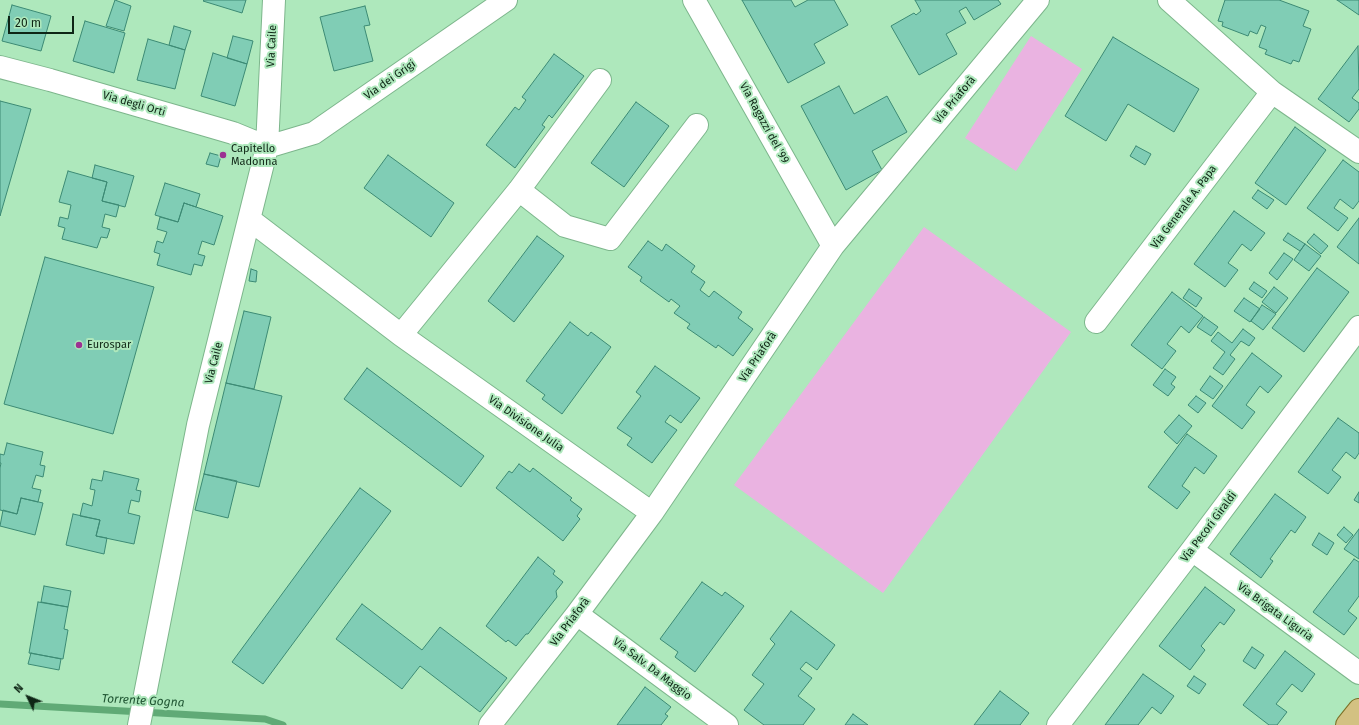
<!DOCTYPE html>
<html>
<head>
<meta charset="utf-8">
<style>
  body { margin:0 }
  #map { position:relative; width:1359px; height:725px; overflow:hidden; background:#aee8bc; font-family:"Fira Sans",sans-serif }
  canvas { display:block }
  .north { position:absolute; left:8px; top:677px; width:40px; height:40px; -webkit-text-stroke:3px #aee8bc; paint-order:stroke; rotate:313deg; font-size:11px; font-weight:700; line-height:16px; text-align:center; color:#0e2515 }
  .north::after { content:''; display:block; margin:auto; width:14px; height:18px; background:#0e2515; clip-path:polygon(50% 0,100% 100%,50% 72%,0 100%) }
  .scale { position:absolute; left:8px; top:16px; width:66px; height:18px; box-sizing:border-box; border:2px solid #0e2515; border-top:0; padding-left:5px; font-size:12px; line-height:14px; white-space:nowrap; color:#0e2515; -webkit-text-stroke:3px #aee8bc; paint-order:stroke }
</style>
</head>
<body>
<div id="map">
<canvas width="1359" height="725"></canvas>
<div class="north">N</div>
<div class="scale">20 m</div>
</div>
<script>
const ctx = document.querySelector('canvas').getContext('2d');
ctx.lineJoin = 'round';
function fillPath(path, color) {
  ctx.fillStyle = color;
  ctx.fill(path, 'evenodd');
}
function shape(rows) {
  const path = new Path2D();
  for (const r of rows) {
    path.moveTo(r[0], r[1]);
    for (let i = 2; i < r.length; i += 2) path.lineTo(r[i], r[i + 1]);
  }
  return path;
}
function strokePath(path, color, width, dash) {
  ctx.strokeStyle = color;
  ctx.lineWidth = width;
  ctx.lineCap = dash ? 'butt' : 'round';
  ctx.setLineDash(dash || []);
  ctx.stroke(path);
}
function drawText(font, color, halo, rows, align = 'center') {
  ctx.font = font + ' "Fira Sans",sans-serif';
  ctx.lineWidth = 4;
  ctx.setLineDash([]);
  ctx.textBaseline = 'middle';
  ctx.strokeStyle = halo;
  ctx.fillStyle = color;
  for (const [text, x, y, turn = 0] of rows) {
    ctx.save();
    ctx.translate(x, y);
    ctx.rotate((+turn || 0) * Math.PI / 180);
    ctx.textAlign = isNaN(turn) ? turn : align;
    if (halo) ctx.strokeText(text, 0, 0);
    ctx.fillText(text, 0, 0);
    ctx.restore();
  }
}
const green = shape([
  [1031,36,1082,69,1016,171,965,138],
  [924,227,1071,332,883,593,734,485]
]);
const stream = shape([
  [0,704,265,719,283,725]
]);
const building = shape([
  [115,0,131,6,124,31,106,26,115,0],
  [204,0,246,0,242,13,203,1,204,0],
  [742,0,791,0,795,7,808,0,834,0,848,25,814,44,825,63,788,83,742,0],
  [915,0,998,0,1001,4,974,20,966,7,959,11,966,23,946,34,957,54,919,75,891,26,914,13,916,15,921,11,915,0],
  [1225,0,1279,0,1309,11,1303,26,1311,29,1299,62,1293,60,1291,64,1265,54,1267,50,1259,47,1266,27,1261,25,1257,34,1250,31,1248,36,1222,26,1223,22,1218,21,1225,0],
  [1337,0,1359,0,1359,15,1337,0],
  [12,5,51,16,41,51,2,41,12,5],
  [365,6,370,25,364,26,373,61,334,71,320,17,365,6],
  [85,21,125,33,114,73,73,61,85,21],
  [174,26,191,31,185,50,169,45,174,26],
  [233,36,253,41,247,64,227,58,233,36],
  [1113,37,1199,89,1174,132,1128,104,1106,141,1065,116,1113,37],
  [148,39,185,50,175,89,137,80,148,39],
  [1358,46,1359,89,1352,98,1359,103,1359,109,1349,122,1318,99,1358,46],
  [213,53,247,64,235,106,201,96,213,53],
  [554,54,584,76,552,118,549,115,542,125,545,127,515,168,486,145,515,107,519,110,526,100,522,97,554,54],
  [839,86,854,114,887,96,907,132,872,151,882,170,846,190,801,106,839,86],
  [0,101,31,109,0,216,0,101],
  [636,102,669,126,624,187,591,163,636,102],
  [1295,127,1326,150,1286,205,1255,183,1295,127],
  [1136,146,1151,154,1145,165,1130,156,1136,146],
  [210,153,221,156,218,167,206,164,210,153],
  [388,155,454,203,431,237,364,188,388,155],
  [1343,160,1359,172,1359,201,1353,209,1340,199,1334,208,1348,218,1338,231,1307,208,1343,160],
  [95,165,134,176,125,207,102,201,107,182,92,178,95,165],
  [68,171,107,182,102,201,119,205,116,217,105,214,102,227,110,229,107,238,101,237,97,248,62,239,65,228,58,226,60,217,68,219,71,205,59,202,68,171],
  [165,183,200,194,196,207,184,203,178,222,155,215,165,183],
  [1258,190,1274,200,1267,209,1252,198,1258,190],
  [184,203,223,216,214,245,202,241,198,254,205,256,202,266,194,264,191,275,157,265,160,254,154,252,157,241,163,243,167,232,157,229,160,217,178,222,184,203],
  [1234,211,1265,233,1251,251,1242,244,1228,263,1238,270,1225,287,1194,264,1234,211],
  [1359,218,1359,264,1337,247,1359,218],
  [1288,233,1305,244,1300,251,1283,240,1288,233],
  [1314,234,1328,246,1321,254,1307,242,1314,234],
  [537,236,564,256,514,322,488,301,537,236],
  [648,241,662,251,666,244,695,266,691,272,705,282,700,290,709,297,714,291,742,312,738,318,753,329,733,356,718,345,716,348,687,328,690,324,674,313,680,306,671,299,669,302,640,281,642,277,628,267,648,241],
  [1305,244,1321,256,1309,271,1294,260,1305,244],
  [1284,253,1293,259,1277,280,1269,273,1284,253],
  [45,257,154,287,113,434,4,404,45,257],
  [1317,268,1349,292,1304,352,1272,328,1317,268],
  [251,269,257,271,256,282,249,281,251,269],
  [1254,282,1267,291,1262,298,1249,289,1254,282],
  [1274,287,1288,298,1276,313,1262,302,1274,287],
  [1189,289,1202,298,1196,307,1183,298,1189,289],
  [1172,292,1203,316,1189,333,1181,326,1167,344,1176,351,1162,369,1131,345,1172,292],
  [1244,298,1260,309,1250,322,1234,311,1244,298],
  [1262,305,1276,314,1263,330,1251,321,1262,305],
  [244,311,271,317,254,389,226,383,244,311],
  [1204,317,1218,327,1211,336,1197,327,1204,317],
  [570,322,588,336,591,332,611,347,562,414,542,399,545,395,526,381,570,322],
  [1243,329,1255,338,1249,346,1241,341,1230,355,1235,359,1223,375,1213,368,1225,352,1211,341,1218,332,1232,343,1243,329],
  [1252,353,1282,376,1268,393,1260,386,1246,405,1255,412,1242,429,1212,406,1252,353],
  [655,366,700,398,681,423,670,415,665,422,677,430,652,463,627,445,632,438,617,428,641,396,636,392,655,366],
  [367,368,484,456,461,487,344,399,367,368],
  [1165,369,1176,377,1171,384,1175,387,1168,396,1153,385,1165,369],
  [1210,376,1223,386,1213,399,1200,390,1210,376],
  [226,383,282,396,259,487,204,474,226,383],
  [1196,396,1206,403,1198,413,1188,405,1196,396],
  [1179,415,1192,426,1177,444,1164,432,1179,415],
  [1338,418,1359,433,1359,453,1355,459,1346,452,1332,470,1341,477,1328,494,1298,472,1338,418],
  [1187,434,1217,456,1204,474,1195,467,1182,486,1190,492,1177,509,1148,487,1187,434],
  [7,443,43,452,40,465,45,466,43,477,36,475,32,488,41,490,38,502,21,498,17,514,0,510,0,468,1,463,0,463,0,454,4,455,7,443],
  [519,464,530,472,533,468,572,498,570,500,582,509,577,516,580,519,563,541,496,488,509,471,512,473,519,464],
  [104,471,139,479,136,490,141,491,139,502,131,500,128,513,140,516,134,544,96,536,100,520,80,516,83,503,92,506,95,490,90,489,92,479,102,481,104,471],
  [204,474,237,481,228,518,195,510,204,474],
  [360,488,391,511,263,684,232,662,360,488],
  [1359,492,1359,503,1354,500,1359,492],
  [1275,494,1306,517,1295,533,1291,530,1270,559,1273,561,1261,578,1230,554,1275,494],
  [21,498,43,503,35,535,0,526,3,510,17,514,21,498],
  [73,514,100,520,96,536,107,538,104,554,66,545,73,514],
  [1344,527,1353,535,1346,543,1337,535,1344,527],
  [1359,529,1359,559,1344,549,1359,529],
  [1319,533,1334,543,1327,555,1312,545,1319,533],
  [538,557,555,571,553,574,563,582,556,591,557,597,528,634,526,634,516,646,508,640,506,642,486,626,538,557],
  [1354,559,1359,562,1359,596,1348,611,1357,618,1344,635,1313,612,1354,559],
  [702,582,722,596,725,592,744,606,695,672,675,657,678,652,660,639,702,582],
  [44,586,71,591,68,607,41,602,44,586],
  [1205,587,1235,610,1224,625,1220,622,1201,646,1205,650,1190,670,1159,646,1205,587],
  [38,602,68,607,64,629,68,630,63,659,29,653,38,602],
  [362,604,422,650,440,627,507,678,480,712,420,666,402,689,336,639,362,604],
  [791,611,835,645,817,670,806,662,800,669,812,678,798,696,815,709,803,725,764,725,744,710,764,684,752,675,775,644,770,639,791,611],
  [1252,647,1264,655,1255,669,1243,661,1252,647],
  [1285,651,1315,674,1302,692,1292,684,1276,704,1287,712,1277,725,1269,725,1243,705,1285,651],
  [31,653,61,659,59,670,28,664,31,653],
  [1143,674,1174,696,1161,714,1152,707,1138,725,1105,725,1143,674],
  [1194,676,1206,684,1199,694,1187,686,1194,676],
  [645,687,671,707,665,714,668,716,661,725,617,725,645,687],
  [1000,691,1029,713,1020,725,974,725,1000,691],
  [853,714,868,725,845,725,853,714]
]);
const minor = shape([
  [694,0,833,246],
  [1169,0,1272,92,1359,152],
  [0,67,50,80,209,126,233,133,267,147,314,133,506,0],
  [519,190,565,226,610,239,697,125],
  [249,219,401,335,652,513],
  [1096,322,1272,92],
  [401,335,519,190,600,80],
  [1192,550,1359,673],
  [577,614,727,725],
  [139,725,198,425,267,147,274,0],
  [490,725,577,614,652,513,833,246,1038,0],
  [1058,725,1192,550,1359,327]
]);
const major = shape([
  [1347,725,1359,710]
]);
const markers = [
  [223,155,4,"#9c3192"],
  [79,345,4,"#9c3192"]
];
const streetNames = [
  ["Via Caile",272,46,-87],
  ["Via dei Grigi",390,80,-35],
  ["Via Priaforà",955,100,-50],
  ["Via degli Orti",134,104,16],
  ["Via Ragazzi del '99",764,123,61],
  ["Via Generale A. Papa",1184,207,-53],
  ["Via Priaforà",758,357,-56],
  ["Via Caile",214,363,-76],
  ["Via Divisione Julia",526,424,35],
  ["Via Pecori Giraldi",1209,527,-53],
  ["Via Brigata Liguria",1275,612,36],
  ["Via Priaforà",570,622,-53],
  ["Via Salv. Da Maggio",652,669,37]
];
const poiNames = [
  ["Capitello",231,149],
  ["Madonna",231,162],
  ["Eurospar",87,345]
];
const waterNames = [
  ["Torrente Gogna",143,701,3]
];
fillPath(green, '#eab3e1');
strokePath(stream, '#60aa76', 7);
fillPath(building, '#80cdb5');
strokePath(building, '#3c8a74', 1);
strokePath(minor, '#7db68c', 24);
strokePath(major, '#7b6f25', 24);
strokePath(minor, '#fff', 22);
strokePath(major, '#d3c182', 22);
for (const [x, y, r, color] of markers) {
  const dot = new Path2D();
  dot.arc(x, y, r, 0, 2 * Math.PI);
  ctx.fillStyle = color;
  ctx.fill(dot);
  strokePath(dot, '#aee8bc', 1.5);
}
drawText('11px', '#0e2515', '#aee8bc', streetNames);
drawText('11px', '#0e2515', '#aee8bc', poiNames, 'left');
drawText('italic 12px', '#1f5532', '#aee8bc', waterNames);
</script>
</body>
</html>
